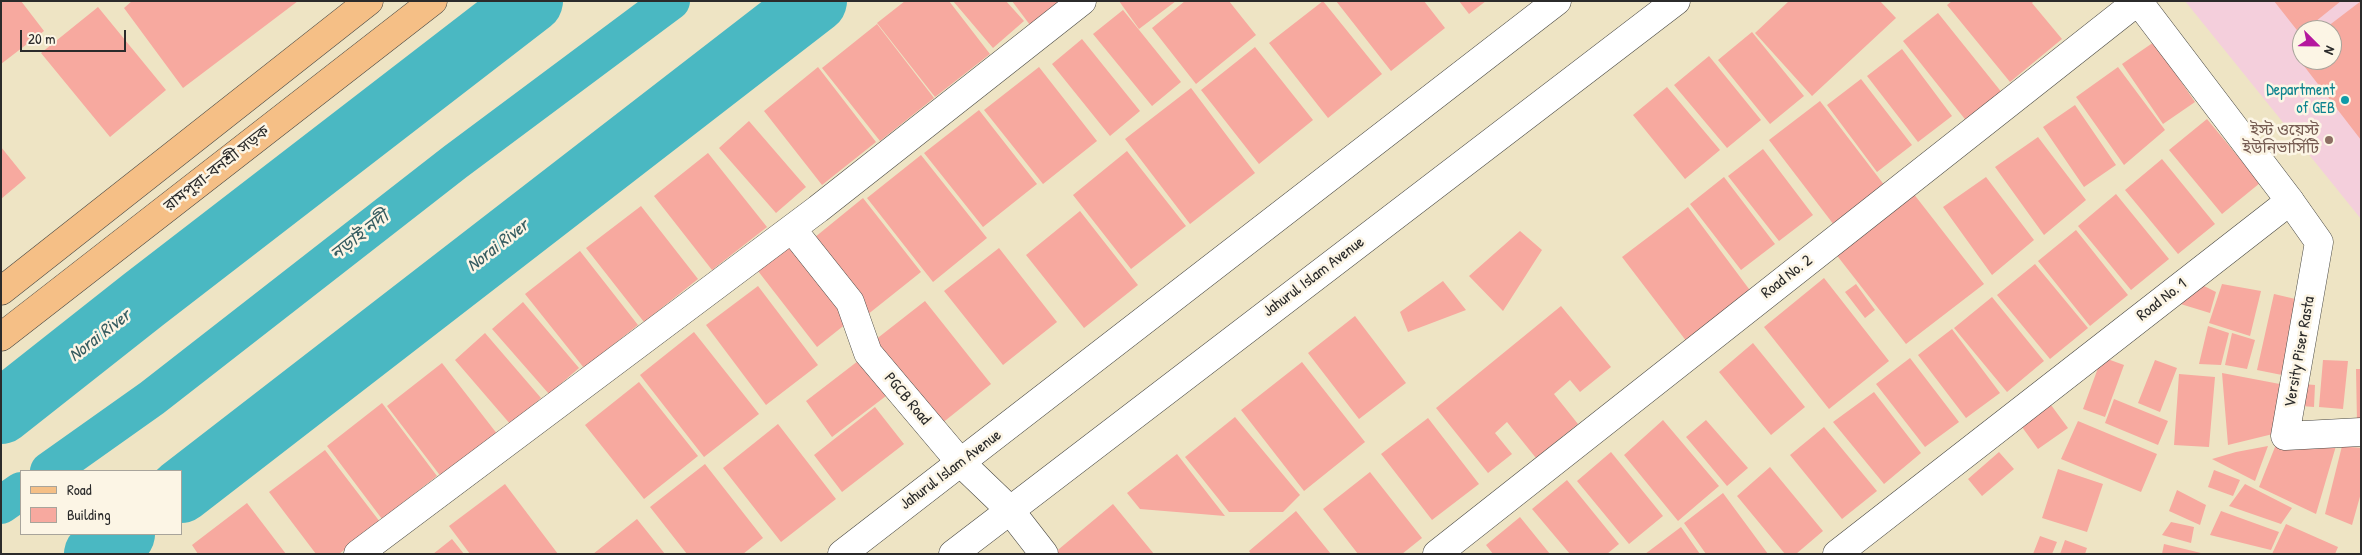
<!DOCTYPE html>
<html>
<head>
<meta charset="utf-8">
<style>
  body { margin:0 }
  #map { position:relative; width:2362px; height:555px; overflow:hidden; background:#eee4c4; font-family:"Patrick Hand",sans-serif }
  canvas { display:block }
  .frame { position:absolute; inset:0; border:2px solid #2b2b2b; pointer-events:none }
  .legend { position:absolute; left:20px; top:470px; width:162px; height:65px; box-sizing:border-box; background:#fcf5e5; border:1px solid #a8a49b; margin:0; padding:6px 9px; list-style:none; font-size:15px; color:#2b2b2b }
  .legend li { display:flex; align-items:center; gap:10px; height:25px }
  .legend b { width:25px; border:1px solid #a8a49b }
  .north { position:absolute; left:2292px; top:20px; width:50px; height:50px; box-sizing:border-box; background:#fcf5e5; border:1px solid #a8a49b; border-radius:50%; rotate:113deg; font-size:14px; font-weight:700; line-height:20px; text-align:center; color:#2b2b2b }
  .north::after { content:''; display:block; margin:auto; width:18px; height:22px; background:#b5179e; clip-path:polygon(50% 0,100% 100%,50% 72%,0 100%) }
  .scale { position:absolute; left:20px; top:30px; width:106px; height:22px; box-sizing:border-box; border:2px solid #2b2b2b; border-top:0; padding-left:6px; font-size:15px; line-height:18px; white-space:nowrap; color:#2b2b2b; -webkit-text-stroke:4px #fcf5e5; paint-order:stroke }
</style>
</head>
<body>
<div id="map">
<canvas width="2362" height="555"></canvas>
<div class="frame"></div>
<ul class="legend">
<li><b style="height:6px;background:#f5bf86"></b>Road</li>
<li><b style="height:14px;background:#f7a99f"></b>Building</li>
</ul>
<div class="north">N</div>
<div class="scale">20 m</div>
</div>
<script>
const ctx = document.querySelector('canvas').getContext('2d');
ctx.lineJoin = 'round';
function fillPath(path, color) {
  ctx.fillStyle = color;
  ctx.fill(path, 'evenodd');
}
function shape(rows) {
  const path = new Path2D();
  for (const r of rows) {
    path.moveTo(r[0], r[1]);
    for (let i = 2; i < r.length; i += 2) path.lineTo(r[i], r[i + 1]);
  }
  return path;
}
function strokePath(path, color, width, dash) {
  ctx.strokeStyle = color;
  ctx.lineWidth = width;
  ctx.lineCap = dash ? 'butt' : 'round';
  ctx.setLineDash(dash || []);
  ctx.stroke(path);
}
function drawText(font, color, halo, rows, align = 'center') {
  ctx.font = font + ' "Patrick Hand","Noto Sans Bengali",sans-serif';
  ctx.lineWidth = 5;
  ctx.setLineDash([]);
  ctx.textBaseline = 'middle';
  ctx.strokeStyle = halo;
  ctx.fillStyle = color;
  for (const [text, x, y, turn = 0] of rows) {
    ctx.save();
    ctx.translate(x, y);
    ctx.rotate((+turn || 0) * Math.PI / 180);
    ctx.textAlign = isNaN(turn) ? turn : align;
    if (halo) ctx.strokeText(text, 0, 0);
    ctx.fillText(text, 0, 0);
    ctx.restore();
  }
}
const built = shape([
  [2185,1,2361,1,2361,219],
  [2302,30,2332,30,2332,60,2302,60]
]);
const canal = shape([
  [49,471,152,398,455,162,671,1],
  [1,505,21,491]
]);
const river = shape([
  [1,412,143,300,531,1],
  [181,491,815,1],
  [96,554,123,534]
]);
const building = shape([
  [1,1,21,1,44,31,1,64],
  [132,1,298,1,183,88,124,8],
  [905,1,949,1,990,54,935,97,877,23],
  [953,1,1006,1,1024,21,993,48],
  [1012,1,1060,1,1030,25],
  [1119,1,1176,1,1139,29],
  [1185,1,1229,1,1256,35,1196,84,1152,28],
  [1323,1,1382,74,1328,118,1269,43],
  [1336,1,1424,1,1445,28,1391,71],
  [1459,1,1486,1,1469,14],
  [1789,1,1880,1,1896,18,1812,96,1755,33],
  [1952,1,2034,1,2032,3,2062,39,2010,82,1947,5],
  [2274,1,2341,1,2305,30,2302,30,2300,34],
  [2361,1,2361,140,2294,53,2302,47,2302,60,2332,60,2332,30,2323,30],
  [98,7,166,90,110,137,41,53],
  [1123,10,1181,82,1152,106,1093,34],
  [1938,13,2003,94,1968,123,1903,41],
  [877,24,934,98,880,141,822,68],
  [1752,32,1804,96,1770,124,1718,60],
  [1082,39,1140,111,1110,136,1052,64],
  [2154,42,2195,102,2163,124,2122,64],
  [1255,47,1313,120,1259,164,1201,90],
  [1902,49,1952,116,1918,142,1867,76],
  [1709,56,1761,120,1727,148,1674,85],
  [818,67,876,142,822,185,764,111],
  [1039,67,1097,141,1043,184,984,110],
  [2118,67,2165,130,2124,165,2076,97],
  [1861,79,1912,145,1877,172,1827,105],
  [1667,87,1720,150,1685,179,1633,115],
  [1191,88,1255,173,1190,224,1125,139],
  [1820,101,1885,186,1834,225,1769,140],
  [2075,105,2116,165,2084,187,2043,127],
  [979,110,1037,184,983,227,924,153],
  [2207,119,2260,183,2222,214,2169,150],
  [749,121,806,187,776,213,719,148],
  [2038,137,2086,200,2044,235,1995,167],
  [1,147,26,178,1,199],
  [1763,149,1813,215,1779,241,1728,176],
  [1127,151,1186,226,1131,269,1073,195],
  [708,153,767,227,712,270,654,196],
  [921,155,987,238,933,282,867,198],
  [2162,159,2215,224,2178,254,2125,190],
  [1724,177,1775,244,1741,270,1690,204],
  [1986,177,2034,240,1992,275,1943,207],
  [1913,193,1984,284,1906,344,1835,253],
  [2116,194,2169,259,2131,290,2078,226],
  [863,198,921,272,867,315,809,242],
  [641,206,698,279,644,322,586,248],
  [1688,207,1752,293,1687,342,1622,257],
  [1080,211,1138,285,1084,328,1026,255],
  [2076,230,2128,295,2090,326,2038,261],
  [1520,231,1542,250,1503,311,1469,276],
  [794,244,852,319,817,347,758,271],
  [999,248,1057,322,1003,365,944,291],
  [580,251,638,325,584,368,525,294],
  [2035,264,2088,328,2050,359,1997,295],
  [1824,278,1889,361,1829,409,1764,327],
  [1443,281,1466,310,1408,332,1400,312],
  [1856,284,1875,310,1865,318,1845,292],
  [2200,284,2216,292,2210,313,2174,302],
  [2222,284,2261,291,2250,336,2209,323],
  [758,286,818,365,766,405,706,325],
  [2274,294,2304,301,2287,376,2257,370],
  [1992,297,2044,361,2007,392,1954,328],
  [925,301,991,384,936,428,870,344],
  [523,302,579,368,549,394,492,329],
  [1561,306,1611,367,1580,392,1570,380,1554,394,1578,424,1536,458,1507,422,1495,433,1512,454,1488,473,1436,408],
  [1355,316,1406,383,1359,419,1308,353],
  [2208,326,2229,333,2221,365,2199,364],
  [1952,329,2000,393,1966,418,1918,355],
  [694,332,759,414,704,457,640,375],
  [485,333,541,398,511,425,455,360],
  [2232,333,2255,340,2247,369,2225,365],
  [1753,343,1805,407,1771,435,1719,372],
  [2102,357,2124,365,2105,417,2083,409],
  [1910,358,1959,422,1925,447,1876,384],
  [2155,360,2177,368,2160,412,2138,403],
  [2323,360,2348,361,2343,409,2319,407],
  [858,361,886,396,832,437,806,401],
  [1302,362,1365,442,1304,491,1241,410],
  [442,363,498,435,442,478,387,406],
  [2356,369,2361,369,2361,422,2357,422],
  [2222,373,2285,385,2281,432,2228,445],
  [2179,374,2215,377,2209,447,2174,445],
  [639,382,698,456,644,499,585,425],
  [2291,383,2315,385,2314,407,2289,405],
  [1874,392,1921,453,1884,484,1833,422],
  [2114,399,2168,421,2158,445,2105,423],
  [382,403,437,476,382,519,327,446],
  [2051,405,2068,428,2038,449,2022,427],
  [875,407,904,444,842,492,814,455],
  [1235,417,1300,495,1283,512,1229,512,1185,457],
  [1428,418,1479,484,1432,520,1381,454],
  [1663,420,1719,486,1678,521,1624,455],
  [1706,420,1748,468,1727,486,1686,437],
  [2078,421,2157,454,2141,492,2061,459],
  [778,424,836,499,781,542,723,468],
  [1824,427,1877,491,1842,519,1790,455],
  [2277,442,2336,446,2316,514,2259,487],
  [2268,446,2255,481,2212,459,2236,452],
  [2342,446,2361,448,2361,493,2352,525,2325,514],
  [325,450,380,522,339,554,316,554,269,492],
  [1611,452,1663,516,1629,544,1577,481],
  [1999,452,2014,469,1982,496,1968,479],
  [1177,454,1225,516,1140,509,1127,493],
  [705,464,763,538,743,554,687,554,650,507],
  [1770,467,1823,531,1796,554,1785,554,1737,496],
  [2058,469,2103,484,2087,532,2042,518],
  [2214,470,2240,480,2233,496,2208,487],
  [1370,472,1422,538,1402,554,1358,554,1323,509],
  [1567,480,1619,544,1607,554,1570,554,1532,509],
  [505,484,558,554,470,554,449,526],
  [2245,484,2292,508,2281,524,2229,506],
  [2177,490,2206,505,2200,525,2169,511],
  [1723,493,1768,554,1706,554,1684,523],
  [247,503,286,554,198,554,192,545],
  [1113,504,1154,554,1053,554],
  [1296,511,1331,554,1251,554,1249,551],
  [2221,511,2279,532,2271,550,2210,535],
  [1520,517,1550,554,1493,554,1486,545],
  [637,519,665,554,593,554],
  [2171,522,2194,527,2191,543,2162,535],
  [2286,524,2338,547,2335,554,2272,554],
  [1681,527,1700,554,1645,554],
  [2040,536,2057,542,2052,554,2033,554],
  [452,539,464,554,433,554],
  [2065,540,2087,548,2085,554,2060,554],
  [2164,544,2201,553,2201,554,2162,554]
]);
const pedestrian = shape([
  [2290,201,2319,242,2285,436,2361,432]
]);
const minor = shape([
  [792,229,850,302,868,353,960,462,1009,509,1044,554],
  [358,554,818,209,1082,1],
  [1437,554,2138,1],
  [1837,554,2290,201,2138,1]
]);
const tertiary = shape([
  [842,554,1557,1],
  [953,554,1676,1]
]);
const primary = shape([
  [1,291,369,1],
  [1,337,433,1]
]);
const markers = [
  [2345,100,5,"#0f9aa8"],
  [2329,140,5,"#8d6e63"]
];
const cultureNames = [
  ["Department",2335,91],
  ["of GEB",2335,109]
];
const educationNames = [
  ["ইস্ট ওয়েস্ট",2319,131],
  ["ইউনিভার্সিটি",2319,149]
];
const streetNames = [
  ["রামপুরা-বনশ্রী সড়ক",217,169,-38],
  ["Jahurul Islam Avenue",1314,277,-37],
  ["Road No. 2",1787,277,-38],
  ["Road No. 1",2162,300,-38],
  ["Versity Piser Rasta",2300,352,-80],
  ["PGCB Road",907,399,50],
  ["Jahurul Islam Avenue",951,470,-37]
];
const waterNames = [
  ["নড়াই নদী",360,236,-38],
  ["Norai River",498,246,-38],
  ["Norai River",100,336,-38]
];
fillPath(built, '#f4cfdc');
strokePath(canal, '#4ab8c2', 38);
strokePath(river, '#4ab8c2', 64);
fillPath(building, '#f7a99f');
strokePath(pedestrian, '#484742', 29);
strokePath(minor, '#484742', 29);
strokePath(tertiary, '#484742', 29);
strokePath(primary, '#484742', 29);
strokePath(pedestrian, '#fff', 28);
strokePath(minor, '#fff', 28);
strokePath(tertiary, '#fff', 28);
strokePath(primary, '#f5bf86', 28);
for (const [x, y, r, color] of markers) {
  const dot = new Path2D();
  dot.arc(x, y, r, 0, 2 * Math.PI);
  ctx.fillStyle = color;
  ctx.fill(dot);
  strokePath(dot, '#fcf5e5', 2);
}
drawText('16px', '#0d838f', '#fcf5e5', cultureNames, 'right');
drawText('16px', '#785e54', '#fcf5e5', educationNames, 'right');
drawText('16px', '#2b2b2b', '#fcf5e5', streetNames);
drawText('italic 18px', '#365c60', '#fcf5e5', waterNames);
</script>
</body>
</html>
